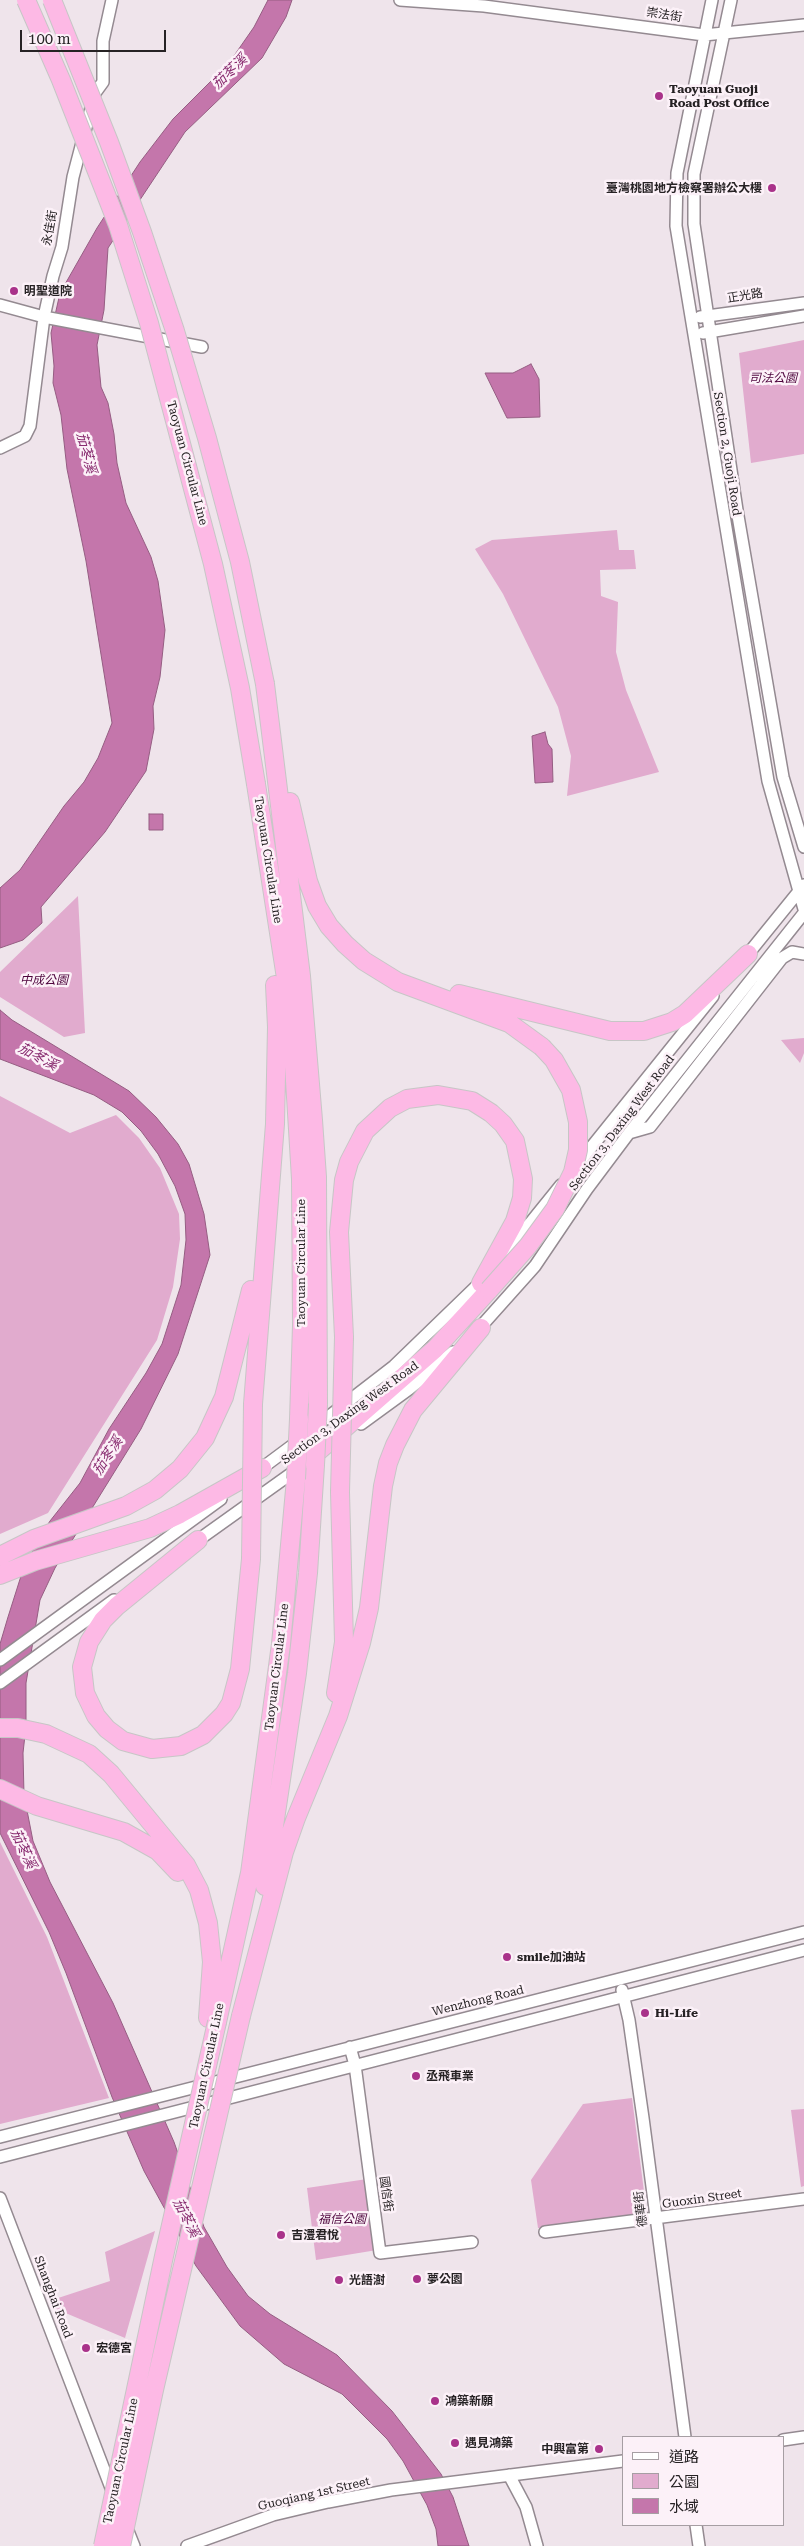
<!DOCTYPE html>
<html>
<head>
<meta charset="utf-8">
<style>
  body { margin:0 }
  #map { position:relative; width:804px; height:2546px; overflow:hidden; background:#efe4eb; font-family:"Roboto Serif","Noto Sans TC",serif }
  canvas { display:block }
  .legend { position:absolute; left:622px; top:2436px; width:162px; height:90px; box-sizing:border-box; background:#fcf1f8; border:1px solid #a69ea3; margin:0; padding:6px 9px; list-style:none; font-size:15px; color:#262224 }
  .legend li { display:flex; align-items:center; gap:10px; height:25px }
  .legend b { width:25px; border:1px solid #a69ea3 }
  .scale { position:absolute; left:20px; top:30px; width:146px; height:22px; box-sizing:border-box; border:2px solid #262224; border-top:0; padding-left:6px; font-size:15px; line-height:18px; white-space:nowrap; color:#262224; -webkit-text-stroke:4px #fcf1f8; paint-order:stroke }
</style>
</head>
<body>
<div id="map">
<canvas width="804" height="2546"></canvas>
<ul class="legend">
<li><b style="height:6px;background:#fff"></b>道路</li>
<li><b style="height:14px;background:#e1abce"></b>公園</li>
<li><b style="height:14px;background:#c476ab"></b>水域</li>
</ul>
<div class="scale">100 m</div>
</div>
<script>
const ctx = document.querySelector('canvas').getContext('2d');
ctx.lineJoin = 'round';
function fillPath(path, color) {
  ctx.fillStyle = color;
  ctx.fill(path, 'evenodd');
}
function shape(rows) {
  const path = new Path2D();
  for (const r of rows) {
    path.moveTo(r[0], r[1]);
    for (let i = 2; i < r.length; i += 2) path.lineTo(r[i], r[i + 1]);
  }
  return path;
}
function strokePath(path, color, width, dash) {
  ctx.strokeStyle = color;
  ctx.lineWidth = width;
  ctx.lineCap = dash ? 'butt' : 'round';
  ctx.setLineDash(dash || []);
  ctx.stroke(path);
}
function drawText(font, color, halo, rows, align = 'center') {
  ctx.font = font + ' "Roboto Serif","Noto Sans TC",serif';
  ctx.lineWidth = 5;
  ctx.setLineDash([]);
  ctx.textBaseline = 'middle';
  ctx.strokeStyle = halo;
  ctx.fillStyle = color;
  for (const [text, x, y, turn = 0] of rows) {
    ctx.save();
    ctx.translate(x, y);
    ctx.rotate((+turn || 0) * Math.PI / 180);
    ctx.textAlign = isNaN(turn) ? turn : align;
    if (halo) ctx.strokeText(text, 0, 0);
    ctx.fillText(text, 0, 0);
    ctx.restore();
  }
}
const green = shape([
  [804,340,804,454,751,463,739,353],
  [617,530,619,550,634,550,636,569,600,570,601,596,618,602,616,652,626,690,659,772,567,796,571,756,558,707,503,594,475,549,492,540],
  [78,896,85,1033,64,1037,0,997,0,972],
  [804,1038,804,1053,800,1063,781,1040],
  [0,1096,70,1133,116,1115,139,1138,160,1168,179,1214,180,1239,173,1287,157,1340,48,1513,0,1534],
  [0,1842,47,1937,109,2098,0,2124],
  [632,2098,647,2215,538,2228,531,2180,583,2104],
  [804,2109,804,2186,801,2187,791,2110],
  [367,2179,377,2250,316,2260,307,2188],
  [155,2231,125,2338,56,2309,52,2300,110,2281,105,2252]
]);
const water = shape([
  [268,0,292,0,286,17,262,58,185,132,108,248,104,310,97,345,101,387,108,403,114,434,117,463,126,503,151,557,158,581,165,630,160,677,153,706,154,729,146,771,105,832,41,907,42,923,23,940,0,948,0,888,20,870,64,806,84,782,98,758,112,723,86,561,67,469,61,415,53,383,54,366,51,333,60,293,97,228,140,162,173,119,229,63,254,27,268,0],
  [531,364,539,379,540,417,507,418,485,373,513,373,531,364],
  [545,732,548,744,552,749,553,782,535,783,532,736,545,732],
  [149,814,163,814,163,830,149,830,149,814],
  [0,1010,12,1020,129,1091,156,1117,178,1144,189,1164,204,1214,210,1255,178,1354,141,1429,55,1568,40,1600,26,1683,26,1726,23,1753,24,1795,33,1841,50,1882,113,2003,174,2142,204,2227,227,2267,248,2296,270,2314,337,2355,392,2411,441,2474,453,2497,469,2546,438,2546,436,2529,427,2505,403,2461,387,2439,342,2394,284,2364,240,2326,196,2266,144,2171,112,2097,66,1973,49,1932,0,1833,0,1644,8,1617,21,1576,36,1543,50,1521,80,1483,109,1429,146,1373,162,1344,181,1285,186,1240,185,1214,175,1186,158,1154,141,1131,122,1112,94,1095,0,1059,0,1010]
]);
const minor = shape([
  [400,0,484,6,704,35,804,25],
  [712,0,677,173,676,226,768,781,804,909],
  [731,0,694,174,694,224,737,510,783,777,804,847],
  [0,305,44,317,202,347],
  [700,317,804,303],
  [703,333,804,316],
  [0,448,25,436,30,426,44,317,53,276,62,247,73,177,95,93,103,82,103,41,112,0],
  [744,959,804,885],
  [629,1133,650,1127,782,958,792,952,804,954],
  [577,1165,713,996],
  [502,1258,561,1185],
  [476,1332,535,1266,587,1189,629,1133,804,913],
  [361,1424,409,1389,453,1352],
  [315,1427,394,1366,485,1278],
  [258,1471,301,1439],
  [194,1543,299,1468],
  [0,1660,221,1499],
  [0,1683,114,1600],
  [622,1990,629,2020,643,2118,685,2437],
  [350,2047,355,2065,380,2253,472,2242],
  [0,2137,804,1932],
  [0,2157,804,1950],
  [0,2198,113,2493],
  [545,2232,804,2199],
  [783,2440,804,2437],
  [509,2475,526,2507,537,2546],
  [696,2525,699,2546],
  [126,2526,134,2546],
  [187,2546,273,2515,328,2502,391,2490,623,2461]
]);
const highway = shape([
  [265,684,301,976,313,1120,317,1177,318,1404],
  [256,784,286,978,294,1064,301,1179,302,1325,299,1419],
  [290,802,308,881,317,906,329,926,345,944,364,961,398,982,509,1023,542,1047],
  [459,994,610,1031,644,1031,672,1022,685,1014,748,954],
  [344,1337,339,1232,344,1180,349,1162,365,1131,390,1108,407,1099,438,1095,472,1101,491,1113,503,1124,515,1141,523,1179,522,1198,515,1221,481,1283],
  [253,1404,275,1124,277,1027,275,985],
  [307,1461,435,1349,489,1290],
  [198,1540,117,1606,103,1620,89,1642,82,1667,85,1693,96,1716,107,1729,123,1741,152,1749,181,1746,203,1735,224,1714,231,1703,240,1669,251,1559],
  [0,1556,34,1539,126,1506,155,1490,180,1469,205,1438,224,1397,251,1290],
  [0,1575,35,1561,150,1528,180,1514,262,1468],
  [336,1693,344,1642,340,1492],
  [0,1728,18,1728,46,1734,89,1754,111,1774,186,1865,199,1890,208,1923,212,1962,208,2018],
  [0,1789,37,1806,124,1832,158,1851,178,1872],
  [265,1886,297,1673,308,1573,315,1465],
  [241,2016,284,1852,296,1818,338,1716,361,1643,369,1608,383,1486,388,1463,395,1445,413,1410,481,1328],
  [217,2022,250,1873,281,1644,296,1479]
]);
const highwayBridge = shape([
  [26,0,61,80,118,225,149,323,213,564,240,688,256,784],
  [52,0,109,142,142,232,175,331,207,438,240,562,265,684],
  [489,1290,528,1246,555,1209,573,1172,578,1150,578,1122,571,1090,554,1060,542,1047],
  [315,1465,318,1404],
  [296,1479,299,1419],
  [340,1492,344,1337],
  [251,1559,253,1404],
  [103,2546,164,2256,217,2022],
  [121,2546,154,2390,241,2016]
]);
const markers = [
  [659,96,5,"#a9328a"],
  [772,188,5,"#a9328a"],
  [14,291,5,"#a9328a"],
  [507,1957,5,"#a9328a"],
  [645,2013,5,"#a9328a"],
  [416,2076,5,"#a9328a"],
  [281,2235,5,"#a9328a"],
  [417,2279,5,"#a9328a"],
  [339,2280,5,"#a9328a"],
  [86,2348,5,"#a9328a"],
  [435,2401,5,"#a9328a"],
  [455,2443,5,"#a9328a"],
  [599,2449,5,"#a9328a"]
];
const streetNames = [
  ["崇法街",664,15,9],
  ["永佳街",50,228,-80],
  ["正光路",745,296,-9],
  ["Section 2, Guoji Road",727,454,81],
  ["Taoyuan Circular Line",187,463,75],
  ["Taoyuan Circular Line",268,860,81],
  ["Section 3, Daxing West Road",622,1123,-53],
  ["Taoyuan Circular Line",301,1263,-90],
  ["Section 3, Daxing West Road",350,1413,-36],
  ["Taoyuan Circular Line",277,1667,-83],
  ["Wenzhong Road",478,2001,-14],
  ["Taoyuan Circular Line",207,2066,-78],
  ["國信街",386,2194,82],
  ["Guoxin Street",702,2199,-8],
  ["德華街",641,2209,-97],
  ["Shanghai Road",53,2297,69],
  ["Taoyuan Circular Line",121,2461,-78],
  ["Guoqiang 1st Street",314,2494,-13]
];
const poiNames = [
  ["Taoyuan Guoji",669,89],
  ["Road Post Office",669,103],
  ["臺灣桃園地方檢察署辦公大樓",762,188,"right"],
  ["明聖道院",24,291],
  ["smile加油站",517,1957],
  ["Hi-Life",655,2013],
  ["丞飛車業",426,2076],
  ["吉澧君悅",291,2235],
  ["夢公園",427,2279],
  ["光語澍",349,2280],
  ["宏德宮",96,2348],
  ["鴻築新願",445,2401],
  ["遇見鴻築",465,2443],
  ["中興富第",589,2449,"right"]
];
const parkNames = [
  ["司法公園",773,378],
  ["中成公園",44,980],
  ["福信公園",342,2219]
];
const waterNames = [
  ["茄苳溪",230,72,-44],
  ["茄苳溪",86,453,75],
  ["茄苳溪",38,1057,28],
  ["茄苳溪",108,1456,-57],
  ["茄苳溪",23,1849,65],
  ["茄苳溪",186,2218,63]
];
fillPath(green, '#e1abce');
fillPath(water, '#c476ab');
strokePath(water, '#955d82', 1);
strokePath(minor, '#948a91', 14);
strokePath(highway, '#c7c6c6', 20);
strokePath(minor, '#fff', 11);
strokePath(highway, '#fdb9e5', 18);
strokePath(highwayBridge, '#c7c6c6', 20, []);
strokePath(highwayBridge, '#fdb9e5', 18);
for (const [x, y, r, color] of markers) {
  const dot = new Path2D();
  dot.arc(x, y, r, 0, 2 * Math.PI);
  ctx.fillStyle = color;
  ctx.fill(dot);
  strokePath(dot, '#fcf1f8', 2);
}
drawText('12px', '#262224', '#fcf1f8', streetNames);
drawText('bold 12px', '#262224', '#fcf1f8', poiNames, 'left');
drawText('italic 12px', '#4d043c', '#fcf1f8', parkNames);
drawText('italic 14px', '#882b6f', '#fcf1f8', waterNames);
</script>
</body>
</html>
